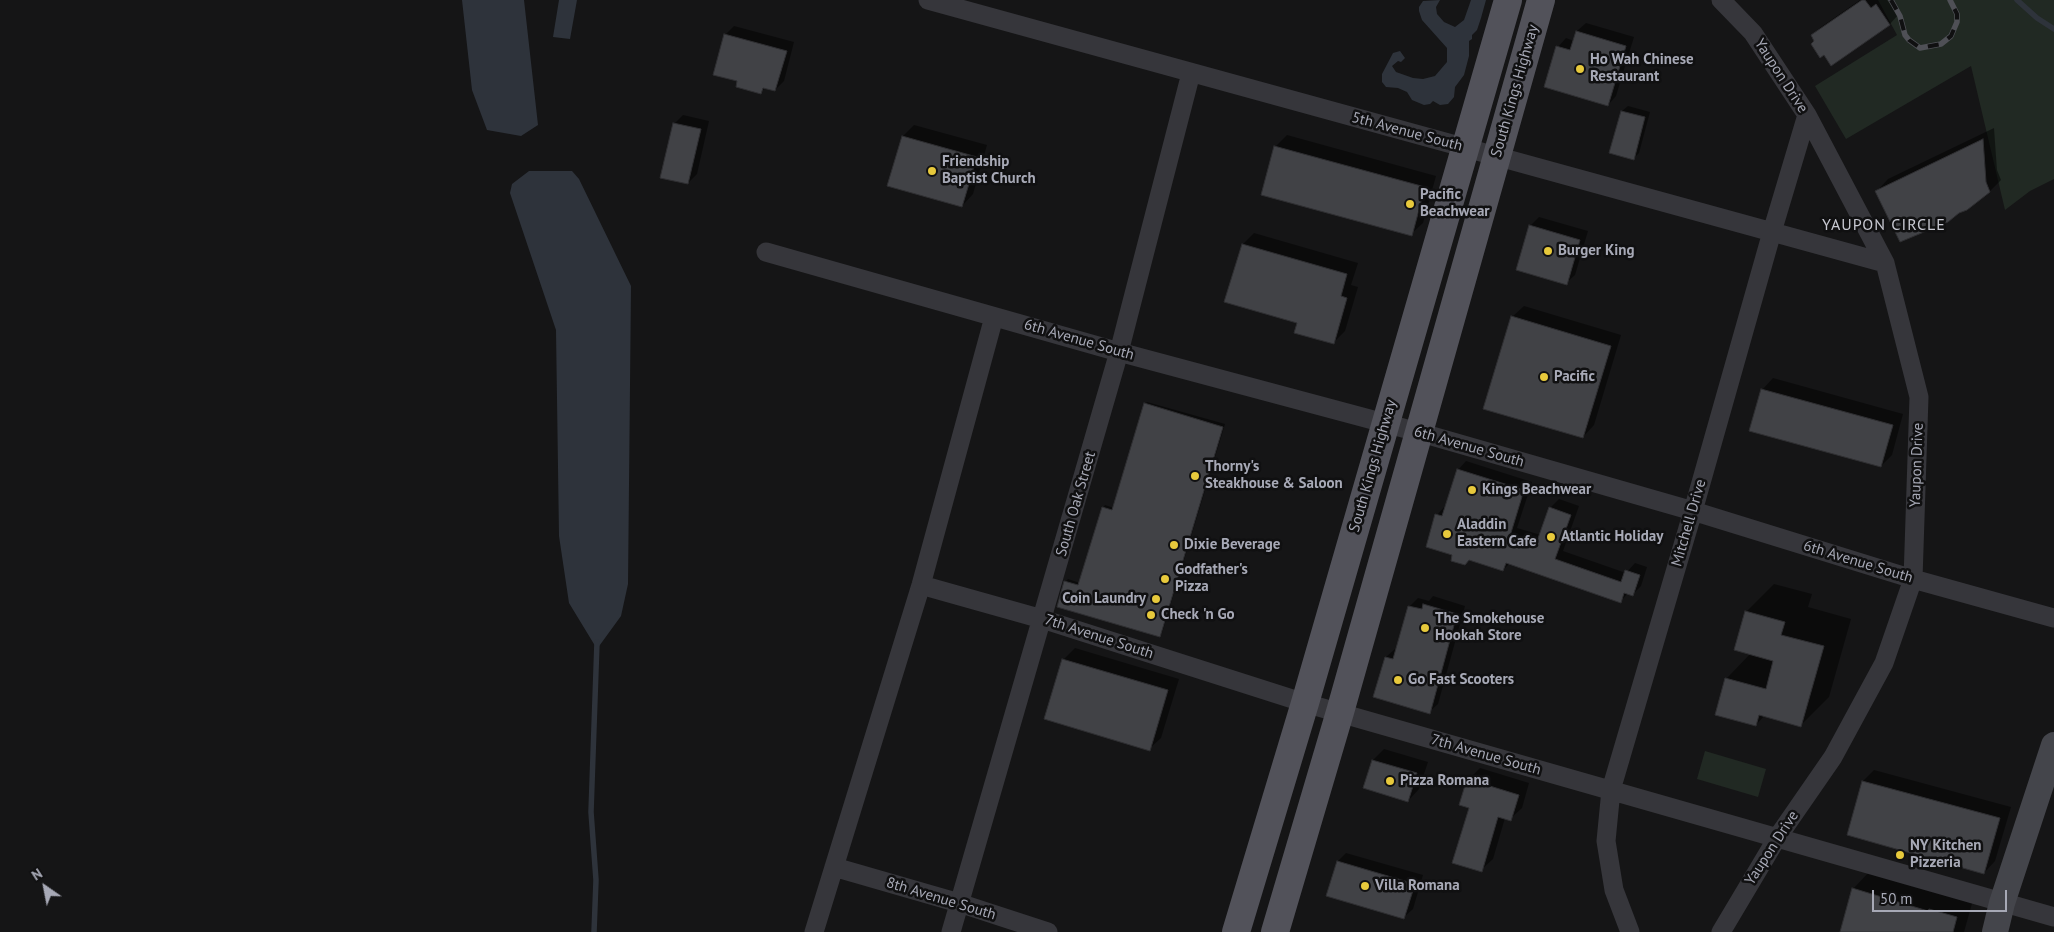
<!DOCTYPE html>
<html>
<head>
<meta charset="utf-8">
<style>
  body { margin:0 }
  #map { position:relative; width:2054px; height:932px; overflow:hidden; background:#151516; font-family:"PT Sans",sans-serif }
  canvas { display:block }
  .north { position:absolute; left:20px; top:862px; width:50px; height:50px; -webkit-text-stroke:4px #101011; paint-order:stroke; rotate:327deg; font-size:14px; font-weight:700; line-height:20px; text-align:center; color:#a7a9b6 }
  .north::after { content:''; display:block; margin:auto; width:18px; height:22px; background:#a7a9b6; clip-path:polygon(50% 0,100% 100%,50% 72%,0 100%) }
  .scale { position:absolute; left:1872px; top:890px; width:135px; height:22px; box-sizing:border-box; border:2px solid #a7a9b6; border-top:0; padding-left:6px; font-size:15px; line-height:18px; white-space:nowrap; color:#a7a9b6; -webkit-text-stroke:4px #101011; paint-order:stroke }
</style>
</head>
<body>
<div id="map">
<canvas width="2054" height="932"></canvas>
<div class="north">N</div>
<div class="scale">50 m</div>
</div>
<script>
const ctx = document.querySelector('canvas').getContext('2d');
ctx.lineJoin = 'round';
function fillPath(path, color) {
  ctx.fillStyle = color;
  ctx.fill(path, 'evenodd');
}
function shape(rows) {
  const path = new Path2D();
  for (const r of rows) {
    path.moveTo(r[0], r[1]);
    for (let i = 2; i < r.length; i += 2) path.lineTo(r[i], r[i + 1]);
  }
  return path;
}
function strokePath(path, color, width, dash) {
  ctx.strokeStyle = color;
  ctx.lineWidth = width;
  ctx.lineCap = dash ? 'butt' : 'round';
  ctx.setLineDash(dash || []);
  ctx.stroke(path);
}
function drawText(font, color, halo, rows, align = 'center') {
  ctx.font = font + ' "PT Sans",sans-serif';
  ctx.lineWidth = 5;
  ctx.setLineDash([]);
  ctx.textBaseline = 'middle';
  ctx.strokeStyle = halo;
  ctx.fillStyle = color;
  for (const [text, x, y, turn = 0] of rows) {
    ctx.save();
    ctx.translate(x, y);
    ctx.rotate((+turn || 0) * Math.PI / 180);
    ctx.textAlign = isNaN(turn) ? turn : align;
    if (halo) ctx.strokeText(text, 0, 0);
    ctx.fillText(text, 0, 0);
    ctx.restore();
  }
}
const green = shape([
  [1878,0,2054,0,2054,179,2030,191,2005,210,1971,66,1846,139,1815,86,1897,35],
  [1705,751,1766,769,1758,797,1697,779]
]);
const water = shape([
  [462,0,524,0,538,125,521,136,487,130,472,90],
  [559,0,577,0,570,39,553,37],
  [1440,0,1436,7,1437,14,1444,22,1455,27,1464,20,1471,0,1486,0,1481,18,1477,30,1472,35,1472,39,1469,41,1469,56,1464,75,1455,87,1454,97,1448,104,1440,105,1433,101,1430,104,1424,105,1412,100,1407,92,1398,88,1386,87,1382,82,1382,74,1393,53,1400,51,1405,58,1401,62,1398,61,1392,66,1396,72,1413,78,1423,79,1435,76,1447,62,1447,48,1422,20,1419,11,1419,7,1423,1],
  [529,171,572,171,579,179,631,286,628,584,621,616,597,649,569,603,559,536,556,330,510,193,512,184]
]);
const shadow = shape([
  [1860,0,1887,0,1898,15,1890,24,1831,64,1812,35,1821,27],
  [1586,23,1634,37,1616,96,1608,105,1558,47,1566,38,1574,41,1577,31],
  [734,26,794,42,784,81,775,90,766,87,761,92,739,81,714,74,726,34],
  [1628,106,1650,112,1639,153,1634,158,1622,111],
  [683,115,709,121,697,174,688,183,674,124],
  [914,125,987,145,973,194,962,206,889,185,903,136],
  [1994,128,1997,170,2001,180,1990,191,1877,191,1888,179],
  [1287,135,1436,176,1423,223,1411,234,1275,147],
  [1539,217,1588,231,1575,275,1566,283,1530,226],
  [1254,233,1358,263,1351,285,1358,287,1345,331,1333,343,1299,322,1226,301,1243,244],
  [1524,306,1621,335,1594,425,1583,437,1512,317],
  [1773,378,1903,414,1892,455,1881,466,1762,390],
  [1147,402,1225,424,1162,633,1160,636,1065,582,1068,579,1080,583,1103,508,1105,505,1114,508,1145,404],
  [1466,461,1532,482,1517,528,1541,535,1550,508,1559,499,1579,506,1563,551,1626,573,1635,563,1647,567,1641,586,1632,595,1628,593,1621,601,1510,563,1503,570,1454,554,1437,515,1445,506,1458,470],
  [1774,584,1812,594,1808,607,1851,619,1829,697,1801,725,1765,715,1756,725,1716,714,1727,678,1751,653,1746,612],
  [1433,596,1465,606,1438,704,1429,712,1375,696,1386,657,1395,649,1397,649,1410,606,1418,598,1429,601],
  [1075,648,1179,679,1161,738,1149,749,1045,718,1064,659],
  [1384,749,1428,762,1419,789,1408,801,1364,787,1373,760],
  [1480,768,1529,783,1522,808,1510,819,1505,818,1493,859,1481,870,1470,808,1468,780],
  [1874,770,2011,807,1995,861,1984,873,1863,781],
  [1346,853,1423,875,1413,909,1404,917,1338,861],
  [1869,872,1973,900,1964,932,1841,932,1853,889]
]);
const stream = shape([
  [2017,0,2037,18,2054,29],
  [594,932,596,880,591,812,597,642]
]);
const building = shape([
  [1862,0,1865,0,1871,8,1876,4,1890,25,1831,66,1824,55,1820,58,1811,44,1814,41,1811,35,1862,0],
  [1576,31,1626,46,1608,106,1544,87,1556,46,1570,50,1576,31],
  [724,34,787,51,775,91,763,88,761,94,736,87,737,81,713,75,724,34],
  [1621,111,1645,117,1634,160,1609,153,1621,111],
  [673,123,701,129,688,184,660,178,673,123],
  [902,136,977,157,962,207,887,186,902,136],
  [1983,139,1986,182,1990,192,1967,210,1959,213,1948,222,1900,242,1875,191,1983,139],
  [1274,146,1425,187,1412,236,1261,195,1274,146],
  [1529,225,1580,240,1567,285,1516,270,1529,225],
  [1242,244,1347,274,1341,296,1347,298,1334,344,1294,333,1297,323,1224,302,1242,244],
  [1511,316,1611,346,1583,438,1483,409,1511,316],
  [1761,389,1893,425,1881,467,1749,431,1761,389],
  [1144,403,1223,427,1160,637,1057,607,1064,581,1078,585,1102,507,1112,510,1144,403],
  [1457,469,1524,490,1510,536,1536,544,1549,507,1571,515,1555,559,1621,582,1625,570,1640,575,1633,596,1624,593,1621,603,1506,563,1503,571,1469,560,1465,565,1451,561,1452,555,1426,547,1435,514,1442,516,1457,469],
  [1423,604,1457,614,1430,714,1373,697,1385,657,1393,659,1408,606,1422,609,1423,604],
  [1745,611,1785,622,1781,635,1824,646,1801,727,1759,715,1756,726,1715,715,1725,678,1766,689,1773,661,1734,650,1745,611],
  [1062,659,1168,690,1150,751,1044,719,1062,659],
  [1372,760,1417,773,1408,802,1363,788,1372,760],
  [1467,779,1519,795,1511,821,1498,817,1482,872,1452,863,1469,808,1459,805,1467,779],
  [1862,781,2000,818,1984,874,1847,835,1862,781],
  [1337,861,1415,884,1404,919,1326,896,1337,861],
  [1852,888,1928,911,1929,909,1957,917,1953,932,1840,932,1852,888]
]);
const street = shape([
  [928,0,1885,263],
  [1721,0,1753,33,1807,115,1885,263,1919,397,1913,579,1884,663,1833,757,1777,838,1721,932],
  [766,252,1119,352,1418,432,1693,511,1913,579,2054,618],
  [921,585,1042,619,1305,703,2054,917],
  [834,867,959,903,1048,932],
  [814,932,921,585,994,317],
  [951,932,1119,352,1191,73],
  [1630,932,1614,890,1606,841,1611,790,1693,511,1772,232,1807,115]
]);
const secondary = shape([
  [1995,932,2002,903,2054,745]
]);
const primary = shape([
  [1236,932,1305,703,1508,0],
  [1275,932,1340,712,1541,0]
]);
const rail = shape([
  [1891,0,1900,16,1905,35,1909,40,1920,48,1941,44,1951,36,1957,22,1957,14,1950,0]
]);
const markers = [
  [1580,69,5,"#e7c93c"],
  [932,171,5,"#e7c93c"],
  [1410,204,5,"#e7c93c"],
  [1548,251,5,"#e7c93c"],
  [1544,377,5,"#e7c93c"],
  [1195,476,5,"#e7c93c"],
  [1472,490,5,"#e7c93c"],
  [1447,534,5,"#e7c93c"],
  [1551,537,5,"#e7c93c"],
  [1174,545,5,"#e7c93c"],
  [1165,579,5,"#e7c93c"],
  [1156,599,5,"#e7c93c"],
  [1151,615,5,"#e7c93c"],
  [1425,628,5,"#e7c93c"],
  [1398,680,5,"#e7c93c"],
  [1390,781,5,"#e7c93c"],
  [1900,855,5,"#e7c93c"],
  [1365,886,5,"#e7c93c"]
];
const poiNames = [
  ["Ho Wah Chinese",1590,60],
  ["Restaurant",1590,77],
  ["Friendship",942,162],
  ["Baptist Church",942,179],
  ["Pacific",1420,195],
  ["Beachwear",1420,212],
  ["Burger King",1558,251],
  ["Pacific",1554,377],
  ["Thorny's",1205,467],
  ["Steakhouse & Saloon",1205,484],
  ["Kings Beachwear",1482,490],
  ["Aladdin",1457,525],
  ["Eastern Cafe",1457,542],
  ["Atlantic Holiday",1561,537],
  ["Dixie Beverage",1184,545],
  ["Godfather's",1175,570],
  ["Pizza",1175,587],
  ["Coin Laundry",1146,599,"right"],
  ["Check 'n Go",1161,615],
  ["The Smokehouse",1435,619],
  ["Hookah Store",1435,636],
  ["Go Fast Scooters",1408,680],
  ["Pizza Romana",1400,781],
  ["NY Kitchen",1910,846],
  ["Pizzeria",1910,863],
  ["Villa Romana",1375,886]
];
const streetNames = [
  ["Yaupon Drive",1781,76,57],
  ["South Kings Highway",1515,91,-74],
  ["5th Avenue South",1407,132,15],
  ["6th Avenue South",1079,340,16],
  ["6th Avenue South",1469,447,16],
  ["Yaupon Drive",1917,465,-88],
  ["South Kings Highway",1373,466,-74],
  ["South Oak Street",1076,504,-74],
  ["Mitchell Drive",1689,523,-74],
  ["6th Avenue South",1858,562,17],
  ["7th Avenue South",1099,637,18],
  ["7th Avenue South",1486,755,16],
  ["Yaupon Drive",1772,848,-57],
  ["8th Avenue South",941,899,17]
];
const neighbourhoodNames = [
  ["YAUPON CIRCLE",1884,225]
];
fillPath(green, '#212923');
fillPath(water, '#2e333b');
fillPath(shadow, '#0007');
strokePath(stream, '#2e333b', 5.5);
fillPath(building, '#414246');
strokePath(building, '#2f2f32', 1);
strokePath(street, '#36363b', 19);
strokePath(secondary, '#44454b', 26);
strokePath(primary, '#52525a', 28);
strokePath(rail, '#4f5056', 5.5);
strokePath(rail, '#101011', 4, [11]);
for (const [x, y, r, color] of markers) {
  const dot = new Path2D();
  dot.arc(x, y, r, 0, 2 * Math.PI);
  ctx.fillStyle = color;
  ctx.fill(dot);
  strokePath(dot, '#101011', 2);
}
drawText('bold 15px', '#a7a9b6', '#101011', poiNames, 'left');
drawText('15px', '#a7a9b6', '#101011', streetNames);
ctx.letterSpacing = '1px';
drawText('16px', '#c8c9d2', '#101011', neighbourhoodNames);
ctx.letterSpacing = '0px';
</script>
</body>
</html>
